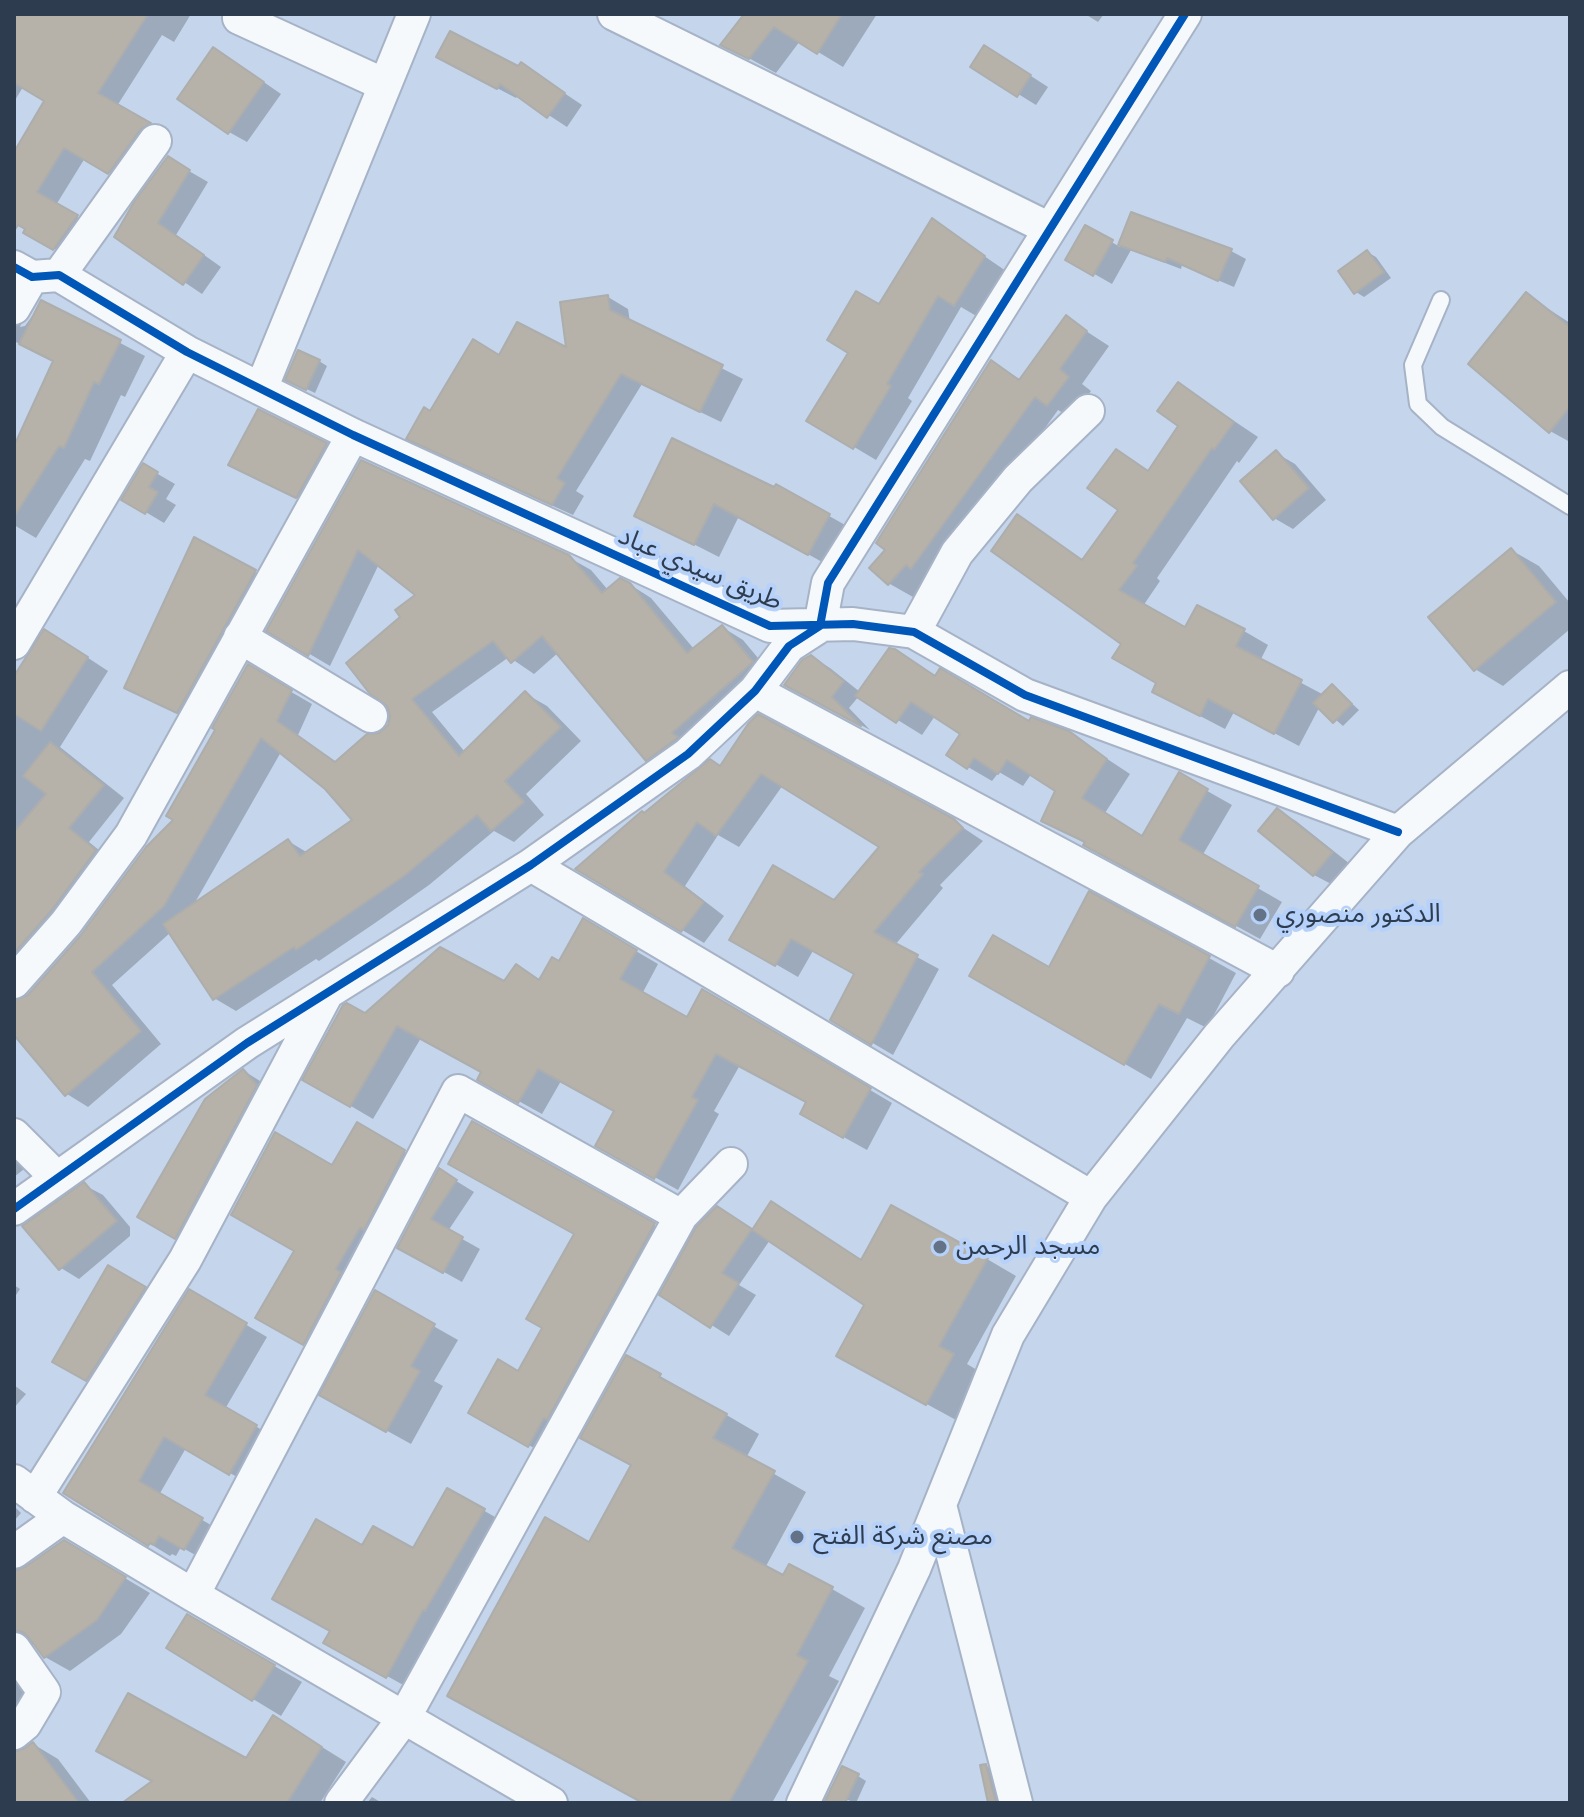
<!DOCTYPE html>
<html>
<head>
<meta charset="utf-8">
<style>
  body { margin:0 }
  #map { position:relative; width:1584px; height:1817px; overflow:hidden; background:#c5d5ec; font-family:"Noto Sans",sans-serif }
  canvas { display:block }
  .frame { position:absolute; inset:0; border:16px solid #2e3c50; pointer-events:none }
</style>
</head>
<body>
<div id="map">
<canvas width="1584" height="1817"></canvas>
<div class="frame"></div>
</div>
<script>
const ctx = document.querySelector('canvas').getContext('2d');
ctx.lineJoin = 'round';
function fillPath(path, color) {
  ctx.fillStyle = color;
  ctx.fill(path, 'evenodd');
}
function shape(rows) {
  const path = new Path2D();
  for (const r of rows) {
    path.moveTo(r[0], r[1]);
    for (let i = 2; i < r.length; i += 2) path.lineTo(r[i], r[i + 1]);
  }
  return path;
}
function strokePath(path, color, width, dash) {
  ctx.strokeStyle = color;
  ctx.lineWidth = width;
  ctx.lineCap = dash ? 'butt' : 'round';
  ctx.setLineDash(dash || []);
  ctx.stroke(path);
}
function drawText(font, color, halo, rows, align = 'center') {
  ctx.font = font + ' "Noto Sans","Noto Sans Arabic",sans-serif';
  ctx.lineWidth = 8;
  ctx.setLineDash([]);
  ctx.textBaseline = 'middle';
  ctx.strokeStyle = halo;
  ctx.fillStyle = color;
  for (const [text, x, y, turn = 0] of rows) {
    ctx.save();
    ctx.translate(x, y);
    ctx.rotate((+turn || 0) * Math.PI / 180);
    ctx.textAlign = isNaN(turn) ? turn : align;
    if (halo) ctx.strokeText(text, 0, 0);
    ctx.fillText(text, 0, 0);
    ctx.restore();
  }
}
const shadow = shape([
  [14,14,191,14,174,42,162,35,117,106,168,136,129,184,85,158,56,205,97,228,74,260,26,232,28,228,14,220,14,155,47,101,23,87,14,102],
  [747,14,877,14,843,67,800,41,776,73,723,44],
  [1085,14,1104,14,1098,22],
  [1003,58,1048,87,1036,105,973,66],
  [232,60,281,94,247,142,229,132],
  [521,64,582,105,567,127,518,95,516,98,457,67,518,69],
  [168,159,208,182,176,235,221,267,202,294,117,237],
  [1132,215,1231,251,1246,259,1234,287,1182,265,1181,269,1131,250,1112,284,1068,259,1086,227,1120,247],
  [933,221,1006,271,978,317,961,307,908,398,912,401,876,460,809,420],
  [1367,252,1376,257,1391,278,1364,297,1356,292],
  [1527,295,1570,323,1570,442,1550,431],
  [608,297,628,309,630,322,743,379,721,422,642,384,576,491,584,496,573,515,429,450,431,413,500,357,568,351],
  [14,299,27,307,20,327,25,326,42,302,145,356,125,397,121,395,90,461,85,459,36,538,14,525,14,444,16,445,55,362,14,341],
  [1066,318,1109,346,1082,384,1091,391,1071,418,1058,410,936,580,930,577,913,597,890,584,872,568,888,550,992,363,1021,380],
  [319,361,327,366,315,393,296,384],
  [1179,384,1258,437,1239,463,1237,461,1157,578,1160,581,1143,606,1186,630,1244,631,1268,645,1260,661,1324,695,1333,686,1359,710,1343,726,1320,706,1299,746,1234,712,1225,729,1179,705,1123,643,1018,517,1084,561,1121,509,1116,451,1150,472,1181,425],
  [326,445,344,455,315,507,249,474],
  [1276,453,1295,464,1326,500,1293,529,1274,518],
  [362,462,568,557,591,570,608,590,629,584,651,598,694,649,722,627,743,640,773,676,669,772,647,759,559,652,534,674,509,657,432,712,465,752,526,694,547,706,581,741,526,794,544,815,514,842,494,831,429,885,375,923,319,961,316,959,236,1011,214,998,171,932,112,985,161,1044,88,1107,67,1094,21,1041,14,1037,14,680,67,644,108,671,60,747,124,798,89,842,116,864,17,990,18,1004,30,996,83,936,176,819,248,667,312,704,298,735,337,763,388,728,403,617,419,595,379,564,330,666,269,630],
  [281,752,327,787,355,820,308,853,288,841,193,906],
  [144,466,175,484,166,499,176,505,164,523,124,499],
  [776,486,854,530,833,568,739,516,719,557,636,515,774,490],
  [195,539,279,586,202,725,127,687],
  [1511,550,1539,566,1570,603,1570,629,1503,686,1475,669],
  [894,651,937,677,1029,723,1068,733,1130,774,1105,813,1143,838,1179,775,1232,805,1202,856,1282,902,1260,939,1043,820,1058,790,1032,773,1023,786,999,772,992,781,968,767,948,754,962,733,935,716,922,735,859,696,849,708,870,730,804,694,811,657,830,668,860,692],
  [749,725,953,821,983,841,940,885,943,888,895,945,939,969,893,1055,832,1019,857,973,814,949,798,977,732,939,835,902,882,846,783,785,739,847,718,835,685,886,724,916,704,943,578,868,645,815,721,768],
  [1278,810,1296,821,1350,864,1333,885,1314,875,1261,830],
  [583,920,658,964,642,994,688,1020,703,991,892,1103,867,1150,802,1114,809,1102,740,1065,714,1111,719,1114,678,1190,597,1145,616,1111,561,1081,542,1114,479,1079,483,1072,421,1038,373,1119,305,1079,366,1016,505,984,516,967,541,981,560,964],
  [1209,958,1236,973,1207,1028,1187,1018,1151,1079,972,976],
  [244,1071,268,1086,200,1251,139,1216],
  [14,1121,28,1166,14,1177],
  [473,1124,675,1237,550,1457,470,1412,519,1374,545,1328,576,1233],
  [358,1125,429,1166,328,1358,258,1317,296,1250,333,1168],
  [440,1171,474,1192,448,1231,480,1249,462,1282,399,1247],
  [84,1185,103,1195,130,1227,130,1236,79,1279,61,1268],
  [772,1204,863,1261,987,1259,1016,1276,967,1364,982,1373,956,1420,868,1372,867,1304,770,1240,739,1285,756,1295,729,1336,662,1294,736,1219,754,1231],
  [109,1268,172,1305,144,1349,116,1333],
  [14,1285,20,1289,14,1298],
  [190,1292,267,1337,225,1409,278,1439,251,1485,186,1448,159,1495,223,1532,206,1561,181,1547,176,1556,172,1554,170,1556,66,1492],
  [375,1293,458,1340,434,1381,443,1386,411,1444,322,1395],
  [99,1348,129,1372,114,1396,55,1361],
  [660,1376,759,1434,746,1458,806,1492,765,1568,784,1578,832,1589,865,1608,829,1676,839,1681,772,1803,645,1803,590,1544,633,1466,583,1437],
  [14,1385,26,1394,14,1408],
  [448,1490,502,1521,405,1686,326,1642,363,1548,413,1551],
  [14,1506,21,1513,14,1521],
  [64,1542,150,1593,121,1634,70,1671,45,1657,36,1644,27,1647,45,1707,20,1741,19,1752,33,1744,58,1759,91,1803,14,1803,14,1572,26,1569],
  [188,1616,302,1682,281,1716,169,1648],
  [298,1732,346,1762,320,1803,125,1803,246,1761],
  [986,1766,1004,1776,1011,1803,990,1802],
  [858,1776,866,1781,856,1803,840,1797],
  [372,1797,382,1803,367,1803]
]);
const building = shape([
  [14,14,148,14,98,93,151,123,140,130,108,174,64,148,37,192,78,215,53,250,23,233,25,229,18,225,14,231,14,152,44,101,14,83,14,14],
  [744,14,842,14,817,54,774,27,749,59,720,45,744,14],
  [450,31,518,66,521,62,565,93,547,118,500,84,497,89,436,57,450,31],
  [984,45,1031,75,1017,97,970,67,984,45],
  [213,47,264,82,228,134,177,99,213,47],
  [168,156,190,170,158,223,204,255,183,285,114,237,134,202,168,156],
  [1131,212,1232,249,1218,281,1167,258,1165,262,1118,245,1131,212],
  [932,218,985,256,954,306,938,296,887,384,891,386,853,449,806,421,848,353,827,340,856,291,879,304,932,218],
  [1085,225,1113,240,1093,276,1065,260,1085,225],
  [1367,250,1384,272,1354,294,1338,271,1367,250],
  [1526,292,1570,327,1570,407,1549,433,1468,364,1526,292],
  [608,295,610,310,723,365,700,412,621,374,557,478,565,483,552,505,406,439,424,407,430,411,473,339,499,355,517,322,566,347,560,302,608,295],
  [41,300,121,340,99,384,94,382,64,448,59,446,14,517,14,446,53,361,19,344,41,300],
  [1066,315,1087,331,1060,369,1069,377,1047,406,1035,397,911,569,906,565,888,585,869,568,885,550,876,543,984,371,991,360,1019,380,1066,315],
  [298,350,320,360,306,390,285,380,298,350],
  [1178,382,1234,422,1214,450,1212,448,1133,563,1137,566,1119,590,1185,627,1197,605,1245,629,1236,646,1302,680,1274,734,1208,699,1200,716,1152,692,1156,683,1112,658,1121,644,991,551,1017,514,1082,560,1118,510,1087,488,1116,449,1148,471,1178,426,1157,411,1178,382],
  [258,409,327,443,296,498,228,465,258,409],
  [672,438,774,487,776,484,830,514,808,555,714,504,694,545,634,516,672,438],
  [1276,450,1309,488,1273,520,1240,481,1276,450],
  [361,460,569,555,602,593,620,578,630,583,687,653,722,625,753,662,672,733,678,737,676,739,646,761,542,636,511,663,493,641,412,699,459,756,525,691,561,727,505,781,524,802,491,831,477,815,404,876,296,950,294,947,213,1000,163,924,288,839,300,856,352,820,325,789,261,738,164,906,92,972,141,1031,65,1096,14,1035,14,1000,28,995,80,936,146,847,173,820,166,816,215,730,212,728,248,664,292,690,277,721,335,762,367,734,379,733,388,725,390,716,387,706,370,694,346,663,400,617,395,610,415,595,358,550,308,656,266,631,361,460],
  [143,463,158,472,149,487,158,492,145,514,121,500,143,463],
  [194,537,256,570,177,713,124,688,194,537],
  [1511,548,1556,602,1474,671,1428,617,1511,548],
  [44,629,88,657,41,731,14,714,14,676,44,629],
  [889,648,895,649,935,676,940,668,1029,721,1031,717,1069,731,1107,759,1082,798,1142,836,1179,772,1208,789,1179,840,1259,886,1235,927,1083,845,1085,842,1041,821,1055,791,1007,760,998,774,974,758,967,769,946,755,960,734,911,702,896,723,855,696,889,648],
  [811,655,844,681,832,697,861,726,784,685,802,660,811,655],
  [1332,684,1352,704,1333,723,1313,703,1332,684],
  [758,714,954,819,963,828,919,872,923,874,874,932,918,955,871,1045,830,1020,854,974,791,939,775,966,729,940,773,865,834,900,879,847,761,774,716,836,697,822,664,872,704,902,681,932,575,869,642,811,644,813,710,759,720,766,748,724,758,714],
  [50,742,104,785,69,828,96,850,51,911,14,953,14,832,46,794,23,776,50,742],
  [1277,808,1333,852,1313,876,1258,831,1277,808],
  [1089,891,1210,956,1179,1014,1159,1004,1124,1065,969,976,993,935,1049,967,1089,891],
  [583,918,637,950,620,979,687,1017,702,989,871,1088,843,1138,800,1114,806,1102,716,1054,692,1097,698,1100,654,1179,595,1146,614,1111,538,1069,518,1103,477,1080,481,1072,397,1026,350,1107,302,1080,343,1005,347,1003,365,1013,440,947,504,981,516,964,539,980,552,957,559,961,583,918],
  [243,1069,257,1085,175,1239,137,1217,205,1099,243,1069],
  [472,1121,655,1223,547,1420,544,1418,528,1447,468,1413,498,1359,518,1371,542,1328,526,1319,574,1234,448,1164,472,1121],
  [357,1122,405,1150,364,1230,360,1228,336,1269,341,1272,303,1345,255,1318,294,1251,231,1215,275,1132,332,1165,357,1122],
  [439,1168,457,1180,431,1219,463,1237,443,1273,397,1248,439,1168],
  [84,1182,117,1221,59,1270,22,1226,84,1182],
  [771,1201,861,1260,891,1205,988,1258,939,1346,954,1354,926,1405,836,1356,864,1305,752,1230,771,1201],
  [717,1206,752,1229,722,1273,739,1283,710,1328,659,1295,696,1227,717,1206],
  [108,1265,146,1287,86,1381,52,1362,108,1265],
  [189,1289,247,1323,205,1395,257,1425,229,1475,164,1437,139,1481,203,1518,184,1550,159,1536,154,1545,150,1543,148,1546,63,1493,189,1289],
  [375,1290,435,1324,411,1366,420,1371,386,1432,319,1395,375,1290],
  [626,1355,661,1374,659,1377,727,1414,713,1438,775,1471,732,1548,783,1575,789,1564,833,1587,797,1655,808,1661,729,1803,643,1803,447,1696,545,1517,589,1542,631,1465,580,1438,626,1355],
  [447,1488,485,1509,425,1611,423,1610,386,1678,323,1643,330,1631,272,1599,316,1519,362,1545,373,1526,413,1548,447,1488],
  [64,1540,126,1577,97,1620,44,1658,29,1638,23,1632,14,1630,14,1571,25,1567,64,1540],
  [187,1614,275,1665,252,1701,166,1648,187,1614],
  [128,1693,246,1758,273,1715,322,1747,287,1803,122,1803,152,1781,96,1751,128,1693],
  [33,1742,79,1803,14,1803,14,1752,25,1748,33,1742],
  [986,1764,996,1802,991,1803,988,1803,980,1765,986,1764],
  [842,1766,859,1774,845,1803,824,1803,842,1766]
]);
const lane = shape([
  [1441,300,1413,365,1418,404,1442,427,1570,506]
]);
const street = shape([
  [614,14,1050,229],
  [239,18,385,85],
  [14,267,32,277,59,275,187,352,353,435,770,626,853,624,914,632,1025,695,1398,832],
  [59,275,155,141],
  [14,308,32,277],
  [261,389,414,14],
  [914,632,957,553,1018,479,1088,411],
  [240,637,371,716],
  [14,643,187,352],
  [755,691,1278,971],
  [531,865,1091,1197],
  [14,982,66,923,131,835,353,435],
  [14,1135,57,1178],
  [14,1209,247,1043,531,865,688,754,755,691,789,646,820,626,828,583,1185,14],
  [14,1481,63,1517,193,1595,551,1803],
  [35,1497,185,1260,326,995],
  [940,1505,1016,1803],
  [14,1552,63,1517],
  [193,1595,458,1091,681,1216],
  [14,1649,44,1692,25,1724,14,1733],
  [341,1803,404,1718,681,1216,731,1164],
  [803,1803,914,1569,1008,1335,1091,1197,1219,1036,1398,832,1570,687]
]);
const cycleway = shape([
  [14,267,32,277,59,275,187,352,353,435,770,626,853,624,914,632,1025,695,1398,832],
  [14,1209,247,1043,531,865,688,754,755,691,789,646,820,626,828,583,1185,14]
]);
const markers = [
  [1260,915,8,"#637287"],
  [940,1247,8,"#637287"],
  [797,1537,8,"#637287"]
];
const streetNames = [
  ["طريق سيدي عباد",700,569,23]
];
const poiNames = [
  ["الدكتور منصوري",1276,915],
  ["مسجد الرحمن",956,1247],
  ["مصنع شركة الفتح",813,1537]
];
fillPath(shadow, '#0003');
fillPath(building, '#b6b2a9');
strokePath(building, '#acadad', 2);
strokePath(lane, '#a6b3c7', 20);
strokePath(street, '#a6b3c7', 36);
strokePath(lane, '#f6f9fc', 16);
strokePath(street, '#f6f9fc', 32);
strokePath(cycleway, '#0057b8', 8);
for (const [x, y, r, color] of markers) {
  const dot = new Path2D();
  dot.arc(x, y, r, 0, 2 * Math.PI);
  ctx.fillStyle = color;
  ctx.fill(dot);
  strokePath(dot, '#b6d2fb', 3);
}
drawText('26px', '#2e3c50', '#b6d2fb', streetNames);
drawText('26px', '#2e3c50', '#b6d2fb', poiNames, 'left');
</script>
</body>
</html>
